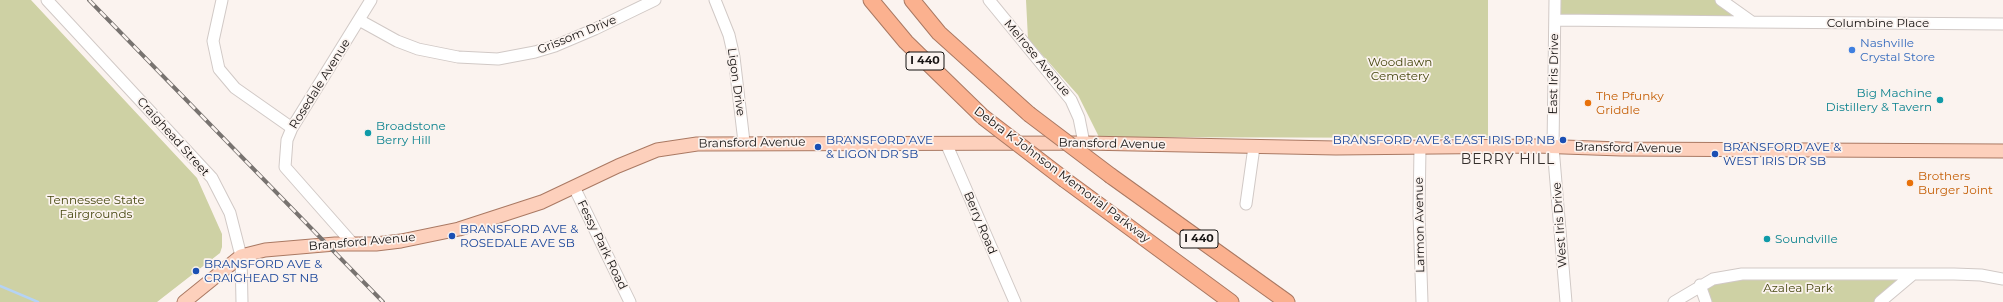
<!DOCTYPE html>
<html>
<head>
<meta charset="utf-8">
<style>
  body { margin:0 }
  canvas { display:block; background:#fbf3ef }
</style>
</head>
<body>
<canvas width="2003" height="302"></canvas>
<script>
const ctx = document.querySelector('canvas').getContext('2d');
ctx.lineJoin = 'round';
function fillPath(path, color) {
  ctx.fillStyle = color;
  ctx.fill(path, 'evenodd');
}
function shape(rows) {
  const path = new Path2D();
  for (const r of rows) {
    path.moveTo(r[0], r[1]);
    for (let i = 2; i < r.length; i += 2) path.lineTo(r[i], r[i + 1]);
  }
  return path;
}
function strokePath(path, color, width, dash) {
  ctx.strokeStyle = color;
  ctx.lineWidth = width;
  ctx.lineCap = dash ? 'butt' : 'round';
  ctx.setLineDash(dash || []);
  ctx.stroke(path);
}
function drawText(font, color, halo, rows, align = 'center') {
  ctx.font = font + ' Montserrat,sans-serif';
  ctx.lineWidth = 3.5;
  ctx.setLineDash([]);
  ctx.textBaseline = 'middle';
  ctx.strokeStyle = halo;
  ctx.fillStyle = color;
  for (const [text, x, y, turn = 0] of rows) {
    ctx.save();
    ctx.translate(x, y);
    ctx.rotate((+turn || 0) * Math.PI / 180);
    ctx.textAlign = isNaN(turn) ? turn : align;
    if (halo) ctx.strokeText(text, 0, 0);
    ctx.fillText(text, 0, 0);
    ctx.restore();
  }
}
const green = shape([
  [0,0,31,0,197,178,222,234,222,247,220,253,157,302,0,302],
  [1026,0,1488,0,1488,138,1099,137,1078,95,1028,39],
  [1555,0,1721,0,1752,22,1555,20],
  [1912,275,1880,302,1706,302,1700,285,1713,279]
]);
const stream = shape([
  [0,286,38,302]
]);
const minor = shape([
  [47,0,212,178,230,213,241,256,242,302],
  [222,0,213,41,219,69,235,88,292,128],
  [715,0,729,35,734,57,744,142],
  [989,0,1071,100,1079,118,1084,143],
  [1555,0,1553,147,1566,302],
  [1721,0,1752,22,2003,24],
  [359,20,397,41,418,49,458,57,498,59,535,52,555,46,595,29,655,0],
  [1555,20,1752,22],
  [946,143,1015,302],
  [1420,148,1419,213,1422,302],
  [574,187,630,302],
  [1246,204,1254,147],
  [353,244,285,167,287,140,292,128,371,0],
  [1700,285,1706,302],
  [1674,302,1713,279,1742,274,1954,274,1981,275,2003,279],
  [1880,302,1912,275]
]);
const major = shape([
  [184,302,241,256,265,250,335,244,376,244,401,241,459,229,542,202,618,166,657,150,697,144,1084,143,1336,148,1536,146,1621,149,2003,151]
]);
const highway = shape([
  [871,0,906,42,983,117],
  [912,0,939,33,1029,114],
  [1111,176,1287,302],
  [1065,180,1231,302]
]);
const rail = shape([
  [89,0,383,302]
]);
const highwayBridge = shape([
  [1029,114,1111,176],
  [983,117,1065,180]
]);
const markers = [
  [1852,50,4,"#3f7fe0"],
  [1940,100,4,"#0f9aa8"],
  [1588,103,4,"#e8710a"],
  [368,133,4,"#0f9aa8"],
  [1563,140,4,"#1a4fb4"],
  [818,147,4,"#1a4fb4"],
  [1715,154,4,"#1a4fb4"],
  [1910,183,4,"#e8710a"],
  [452,236,4,"#1a4fb4"],
  [1767,239,4,"#0f9aa8"],
  [196,271,4,"#1a4fb4"]
];
const shields = [
  [925,61,38],
  [1199,239,38]
];
const shieldNames = [
  ["I 440",925,61],
  ["I 440",1199,239]
];
const streetNames = [
  ["Columbine Place",1878,23],
  ["Grissom Drive",577,35,-22],
  ["Melrose Avenue",1037,58,50],
  ["East Iris Drive",1554,74,-89],
  ["Ligon Drive",736,82,82],
  ["Rosedale Avenue",320,84,-58],
  ["Craighead Street",173,137,48],
  ["Bransford Avenue",752,143,-1],
  ["Bransford Avenue",1112,144,1],
  ["Bransford Avenue",1628,148,1],
  ["Debra K Johnson Memorial Parkway",1062,175,37],
  ["Berry Road",980,223,67],
  ["Larmon Avenue",1420,225,-91],
  ["West Iris Drive",1560,225,-94],
  ["Bransford Avenue",362,242,-5],
  ["Fessy Park Road",602,245,64]
];
const shopNames = [
  ["Nashville",1860,43],
  ["Crystal Store",1860,57]
];
const parkNames = [
  ["Woodlawn",1400,62],
  ["Cemetery",1400,76],
  ["Tennessee State",96,200],
  ["Fairgrounds",96,214],
  ["Azalea Park",1798,288]
];
const cultureNames = [
  ["Big Machine",1932,93,"right"],
  ["Distillery & Tavern",1932,107,"right"],
  ["Broadstone",376,126],
  ["Berry Hill",376,140],
  ["Soundville",1775,239]
];
const foodNames = [
  ["The Pfunky",1596,96],
  ["Griddle",1596,110],
  ["Brothers",1918,176],
  ["Burger Joint",1918,190]
];
const transitNames = [
  ["BRANSFORD AVE",826,140],
  ["& LIGON DR SB",826,154],
  ["BRANSFORD AVE & EAST IRIS DR NB",1555,140,"right"],
  ["BRANSFORD AVE &",1723,147],
  ["WEST IRIS DR SB",1723,161],
  ["BRANSFORD AVE &",460,229],
  ["ROSEDALE AVE SB",460,243],
  ["BRANSFORD AVE &",204,264],
  ["CRAIGHEAD ST NB",204,278]
];
const quarterNames = [
  ["BERRY HILL",1508,160]
];
fillPath(green, '#ced1a4');
strokePath(stream, '#b5d3f5', 2.5);
strokePath(minor, '#d1c9c6', 13);
strokePath(major, '#aa7963', 15);
strokePath(highway, '#aa7963', 17);
strokePath(minor, '#fff', 11);
strokePath(major, '#fdd0bc', 13);
strokePath(highway, '#fbb18f', 15);
strokePath(rail, '#787370', 4);
strokePath(rail, '#fbf3ef', 2.5, [8]);
strokePath(highwayBridge, '#aa7963', 17, []);
strokePath(highwayBridge, '#fbb18f', 15);
for (const [x, y, r, color] of markers) {
  const dot = new Path2D();
  dot.arc(x, y, r, 0, 2 * Math.PI);
  ctx.fillStyle = color;
  ctx.fill(dot);
  strokePath(dot, '#fbf3ef', 1.5);
}
for (const [x, y, w] of shields) {
  const box = new Path2D();
  box.roundRect(x - w / 2, y - 9, w, 18, 3);
  ctx.fillStyle = '#fbf3ef';
  ctx.fill(box);
  strokePath(box, '#151211', 1);
}
drawText('bold 11px', '#151211', null, shieldNames);
drawText('12px', '#151211', '#fbf3ef', streetNames);
drawText('12px', '#366cbe', '#fbf3ef', shopNames, 'left');
drawText('12px', '#474810', '#fbf3ef', parkNames);
drawText('12px', '#0d838f', '#fbf3ef', cultureNames, 'left');
drawText('12px', '#c56008', '#fbf3ef', foodNames, 'left');
drawText('12px', '#164399', '#fbf3ef', transitNames, 'left');
ctx.letterSpacing = '1px';
drawText('14px', '#352f2c', '#fbf3ef', quarterNames);
ctx.letterSpacing = '0px';
</script>
</body>
</html>
